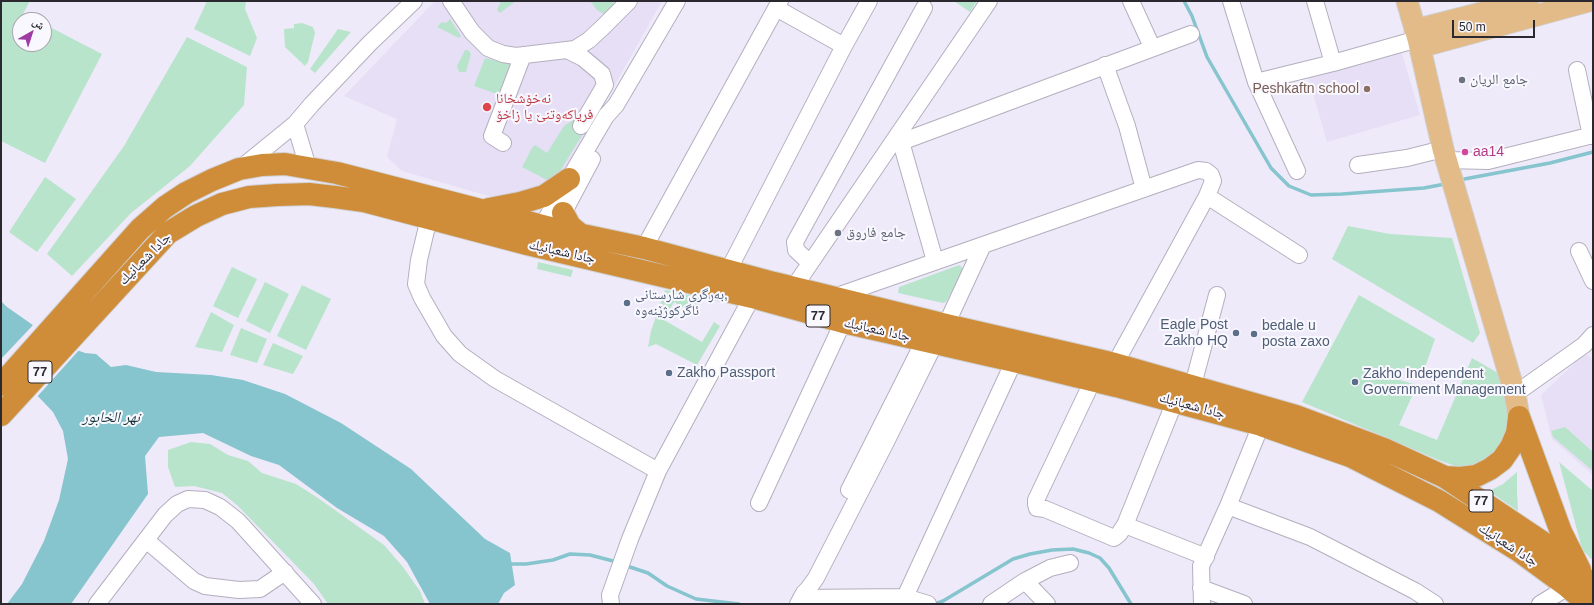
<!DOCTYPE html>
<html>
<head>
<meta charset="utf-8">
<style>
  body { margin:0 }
  #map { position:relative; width:1594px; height:605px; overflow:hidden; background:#eeeaf9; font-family:Arial,"Noto Naskh Arabic",sans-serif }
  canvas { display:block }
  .frame { position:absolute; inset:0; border:2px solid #2b292f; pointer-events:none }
  .north { position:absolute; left:12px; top:12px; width:40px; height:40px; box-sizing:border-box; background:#faf8ff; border:1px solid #a7a5ac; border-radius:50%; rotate:39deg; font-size:11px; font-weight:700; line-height:16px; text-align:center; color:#2b292f }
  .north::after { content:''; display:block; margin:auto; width:14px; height:18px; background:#9e3ca3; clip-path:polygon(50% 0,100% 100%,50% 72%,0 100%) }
  .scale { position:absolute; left:1452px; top:20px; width:83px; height:18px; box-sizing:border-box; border:2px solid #2b292f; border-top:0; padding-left:5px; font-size:12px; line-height:14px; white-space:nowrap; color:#2b292f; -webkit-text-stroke:3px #faf8ff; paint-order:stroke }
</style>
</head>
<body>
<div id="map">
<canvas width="1594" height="605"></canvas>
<div class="frame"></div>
<div class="north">ش</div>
<div class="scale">50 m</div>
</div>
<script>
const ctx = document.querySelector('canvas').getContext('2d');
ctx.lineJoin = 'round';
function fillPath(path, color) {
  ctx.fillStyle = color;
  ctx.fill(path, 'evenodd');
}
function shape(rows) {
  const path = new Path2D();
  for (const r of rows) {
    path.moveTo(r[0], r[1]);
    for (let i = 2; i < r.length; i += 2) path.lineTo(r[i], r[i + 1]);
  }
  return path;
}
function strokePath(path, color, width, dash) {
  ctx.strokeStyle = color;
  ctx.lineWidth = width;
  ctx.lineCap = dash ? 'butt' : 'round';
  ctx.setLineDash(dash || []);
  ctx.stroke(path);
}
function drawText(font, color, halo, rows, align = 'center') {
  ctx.font = font + ' Arial,"Noto Naskh Arabic",sans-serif';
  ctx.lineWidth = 4;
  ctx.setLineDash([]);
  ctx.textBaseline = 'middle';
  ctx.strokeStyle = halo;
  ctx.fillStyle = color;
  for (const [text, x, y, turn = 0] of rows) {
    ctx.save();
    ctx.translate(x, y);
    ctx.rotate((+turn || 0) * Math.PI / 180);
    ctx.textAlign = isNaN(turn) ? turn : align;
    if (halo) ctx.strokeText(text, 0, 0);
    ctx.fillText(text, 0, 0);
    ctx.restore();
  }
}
const built = shape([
  [435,1,662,1,567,170,547,191,496,198,402,171,387,157,397,119,344,96],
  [1401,50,1420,115,1327,142,1308,76],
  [1587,355,1593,360,1593,475,1552,439,1541,395,1581,357]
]);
const green = shape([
  [1,1,30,1,23,14,35,20,20,20,20,44,44,44,44,24,102,54,45,163,1,141],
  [207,1,246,1,245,9,257,38,250,56,194,29],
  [501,1,516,1,500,13,497,10],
  [590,1,611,1,614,4,604,14,597,10],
  [954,1,977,1,970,12],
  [450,19,461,36,459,38,437,27,442,22,446,23],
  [302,23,313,27,315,33,308,62,305,66,285,47,284,29,294,28,294,24],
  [338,29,351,32,315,73,310,69],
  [187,37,247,67,244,105,190,166,131,213,72,276,47,254,124,146],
  [465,50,468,50,471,54,466,72,459,72,457,66],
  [485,58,513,65,500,95,474,86],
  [579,116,586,129,557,176,547,180,522,167,532,148,535,145,547,153,564,126],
  [45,177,76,199,37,252,9,232],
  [1348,226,1390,234,1452,238,1480,333,1473,343,1332,259],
  [538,262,573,270,571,277,537,269],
  [959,265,964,269,946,302,943,303,898,293,899,287],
  [232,267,257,279,238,318,213,306],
  [265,282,289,294,270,333,246,321],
  [302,285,331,299,306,350,277,336],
  [665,290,702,298,695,314,674,302,664,320,702,342,714,322,720,326,697,365,656,344,648,347,651,331],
  [1359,295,1435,339,1424,370,1402,368,1400,380,1417,385,1399,425,1437,440,1472,358,1505,377,1517,423,1506,450,1467,470,1441,461,1302,402],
  [211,312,234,325,222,352,195,347],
  [241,328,267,339,257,363,230,355],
  [273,343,303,356,293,374,263,365],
  [1565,427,1593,452,1593,471,1553,437,1551,431],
  [191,442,210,444,228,455,248,461,262,473,296,484,318,498,384,545,403,567,420,591,425,604,328,604,314,584,237,505,222,493,194,486,175,487,168,467,168,450],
  [1559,462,1593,491,1593,561,1582,549],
  [1517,472,1517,491,1518,511,1489,491,1503,484]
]);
const water = shape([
  [1,301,7,307,60,344,85,353,96,354,111,367,126,365,156,372,211,375,243,380,285,394,341,423,411,469,485,539,510,553,515,585,504,593,498,604,430,604,407,562,384,536,337,508,279,465,251,456,203,433,159,437,145,456,148,494,71,604,7,604,22,584,44,541,59,500,68,459,63,431,53,412,32,390,1,364]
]);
const pier = shape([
  [34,324,61,342,80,349,36,398,1,367,1,359]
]);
const stream = shape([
  [1184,1,1192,16,1207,57,1271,168,1289,186,1311,195,1342,194,1424,188,1445,184],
  [1459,180,1550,163,1593,152],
  [507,564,526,564,553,560,570,554,590,555,617,562],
  [624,565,648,573,667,586,696,599,739,604],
  [935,604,943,601,1013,559,1030,554,1052,550,1073,549,1089,553,1100,558,1109,568,1131,604]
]);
const minor = shape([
  [451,1,472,32,488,48,503,54,516,56,575,49,589,40,602,28,629,1],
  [1131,1,1152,47],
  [1231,1,1256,82,1333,63,1418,39],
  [1315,1,1333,63],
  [776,8,844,46],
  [567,50,583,58,602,74,605,85,581,126],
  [1105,65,1127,126,1144,189],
  [1577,70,1591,136],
  [1256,82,1297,171],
  [295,124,308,167],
  [896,138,901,142,935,261],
  [901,142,1191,34],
  [503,143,492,136,523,55],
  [1446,160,1488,161,1593,135],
  [1358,165,1407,158,1443,149],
  [241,168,295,124,312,104,370,43,414,1],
  [1207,196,1299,255],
  [429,218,419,260,416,284,422,298,444,336,460,354,495,379,658,471],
  [558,223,592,159],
  [546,235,542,226,569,179,606,116,616,105,677,1],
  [644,248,780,1],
  [1579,251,1593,281],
  [810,263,796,250,795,242,924,8],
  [728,271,844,46,869,1],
  [794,287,989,1],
  [834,297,1198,170,1206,171,1211,175,1213,181,1207,196,1115,364],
  [946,325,983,245],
  [1093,380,1036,500,1036,504,1037,508,1045,509,1114,538,1119,534,1125,525,1175,401],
  [1193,385,1217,295],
  [1515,394,1584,345,1593,335],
  [849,490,924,341],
  [759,503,843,322],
  [1228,506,1310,537,1415,591,1435,604],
  [1125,525,1206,557],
  [146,540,194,581,205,586,239,590,260,589,285,572],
  [1025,581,1047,604],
  [1201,588,1244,604],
  [905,597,1014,361],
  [801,598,905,597,928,604],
  [97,604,165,515,177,504,188,499,205,500,220,507,238,521,313,604],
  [611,604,610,595,630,539,658,471,752,297],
  [798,604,804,593,808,589,816,578,887,440,935,343],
  [991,604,1025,581,1050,568,1070,563],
  [1202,604,1201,566,1228,506,1261,425],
  [1540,604,1568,587]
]);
const major = shape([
  [1407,1,1418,39,1443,149,1515,394,1519,417],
  [1415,30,1528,1],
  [1420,47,1589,1]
]);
const highway = shape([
  [489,209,520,203,544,196,569,179],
  [563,213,570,226,581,235],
  [1,385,140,229,165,207,186,193,212,180,239,169,262,165,285,164,337,173,554,229,644,248,774,283,946,325,1115,364,1296,416,1384,449,1445,477,1545,544,1593,586],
  [1,415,168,233,196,216,222,204,249,197,277,195,309,194,335,197,364,201,527,244,752,297,843,322,1014,361,1116,386,1261,425,1350,456,1439,501,1519,551,1568,587,1588,604],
  [1519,417,1561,532,1580,570],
  [1445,477,1460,478,1476,476,1490,469,1502,460,1511,447,1517,433,1519,417]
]);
const markers = [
  [1462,80,4,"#6b7280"],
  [1367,89,4,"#8d6e63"],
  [487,107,5,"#e0444e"],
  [1465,152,4,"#d1479c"],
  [838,233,4,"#6b7280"],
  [627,303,4,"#5c6f8a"],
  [1236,333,4,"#5c6f8a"],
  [1254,334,4,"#5c6f8a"],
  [669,373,4,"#5c6f8a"],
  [1355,382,4,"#5c6f8a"]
];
const shields = [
  [818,316,24],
  [40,372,24],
  [1481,501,24]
];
const shieldNames = [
  ["77",818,316],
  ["77",40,372],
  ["77",1481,501]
];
const worshipNames = [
  ["جامع الريان",1470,80],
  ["جامع فاروق",846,233]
];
const educationNames = [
  ["Peshkaftn school",1359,89]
];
const healthNames = [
  ["نه‌خۆشخانا",496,99],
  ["فرياكه‌وتنێ يا زاخۆ",496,115]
];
const hotelNames = [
  ["aa14",1473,152]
];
const streetNames = [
  ["جادا شعبانيك",562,252,13],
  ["جادا شعبانيك",145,259,-45],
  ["جادا شعبانيك",877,330,13],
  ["جادا شعبانيك",1192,406,15],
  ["جادا شعبانيك",1508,545,33]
];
const serviceNames = [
  ["بەرگری شارستانی,",635,295],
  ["ئاگرکوژێنەوە",635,311],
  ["Eagle Post",1228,325,"right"],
  ["Zakho HQ",1228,341,"right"],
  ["bedale u",1262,326],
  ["posta zaxo",1262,342],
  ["Zakho Passport",677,373],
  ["Zakho Independent",1363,374],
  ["Government Management",1363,390]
];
const waterNames = [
  ["نهر الخابور",111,418]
];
fillPath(built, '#e6dff6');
fillPath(green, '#b9e4cc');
fillPath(water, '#86c4ce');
fillPath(pier, '#eeeaf9');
strokePath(stream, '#86c4ce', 3.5);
strokePath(minor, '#b4afbe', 18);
strokePath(major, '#d0d0d1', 23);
strokePath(highway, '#d0d0d1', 24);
strokePath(minor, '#fff', 16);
strokePath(major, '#e2bb89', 21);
strokePath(highway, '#cf8d3a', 22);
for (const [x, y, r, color] of markers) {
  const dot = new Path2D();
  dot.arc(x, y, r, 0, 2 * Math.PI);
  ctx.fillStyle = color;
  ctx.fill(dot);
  strokePath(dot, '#faf8ff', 1.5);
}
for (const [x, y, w] of shields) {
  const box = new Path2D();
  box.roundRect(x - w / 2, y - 11, w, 22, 3);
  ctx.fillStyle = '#faf8ff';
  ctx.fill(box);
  strokePath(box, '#2b292f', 1);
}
drawText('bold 13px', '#2b292f', null, shieldNames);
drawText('14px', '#5b616d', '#faf8ff', worshipNames, 'left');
drawText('14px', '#785e54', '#faf8ff', educationNames, 'right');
drawText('14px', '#be3a42', '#faf8ff', healthNames, 'left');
drawText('14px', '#b23c85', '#faf8ff', hotelNames, 'left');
drawText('14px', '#2b292f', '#faf8ff', streetNames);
drawText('14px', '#4e5e75', '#faf8ff', serviceNames, 'left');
drawText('italic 15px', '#15353a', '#faf8ff', waterNames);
</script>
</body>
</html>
